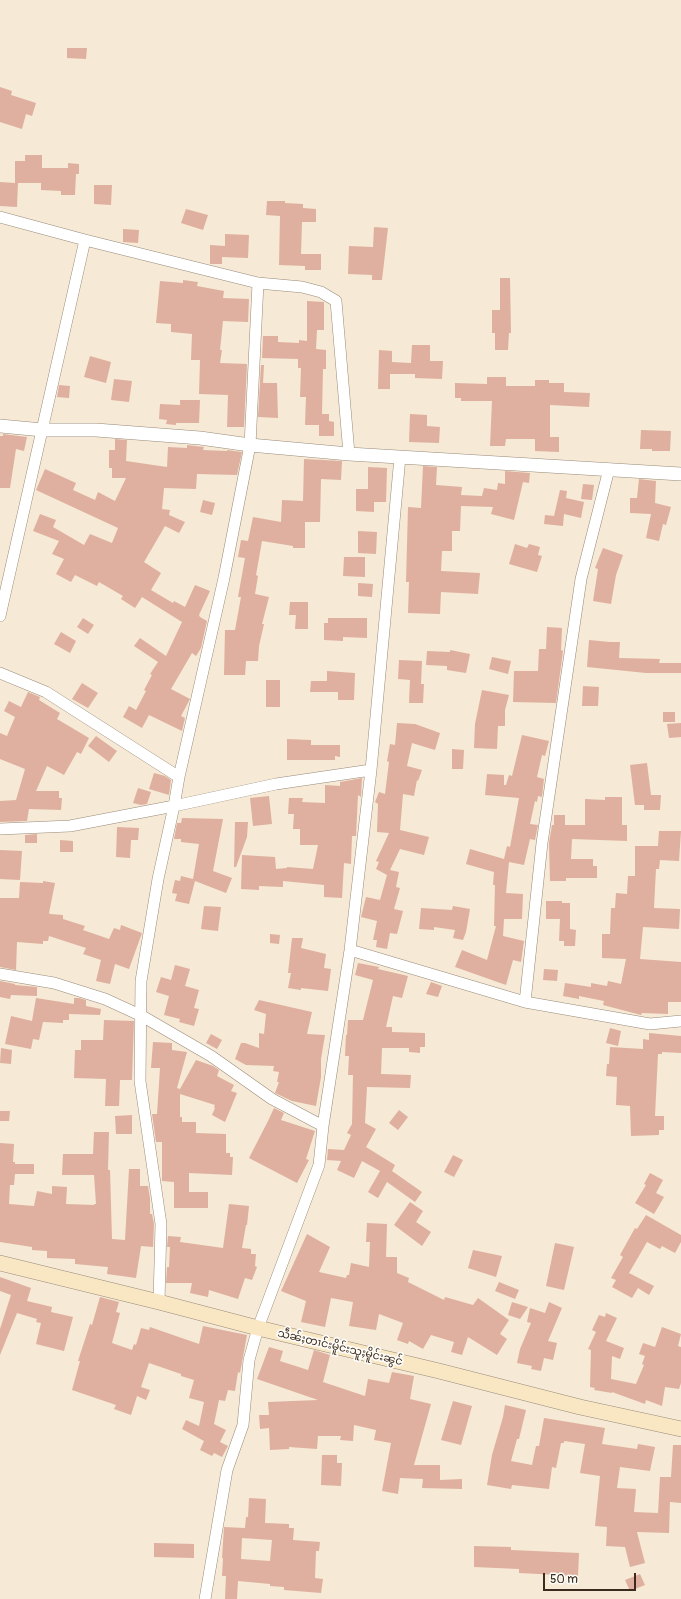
<!DOCTYPE html>
<html>
<head>
<meta charset="utf-8">
<style>
  body { margin:0 }
  #map { position:relative; width:681px; height:1599px; overflow:hidden; background:#f6e9d5; font-family:Pangolin,sans-serif }
  canvas { display:block }
  .scale { position:absolute; left:543px; top:1573px; width:93px; height:18px; box-sizing:border-box; border:2px solid #3b2a1e; border-top:0; padding-left:5px; font-size:12px; line-height:14px; white-space:nowrap; color:#3b2a1e; -webkit-text-stroke:3px #fdfcf7; paint-order:stroke }
</style>
</head>
<body>
<div id="map">
<canvas width="681" height="1599"></canvas>
<div class="scale">50 m</div>
</div>
<script>
const ctx = document.querySelector('canvas').getContext('2d');
ctx.lineJoin = 'round';
function fillPath(path, color) {
  ctx.fillStyle = color;
  ctx.fill(path, 'evenodd');
}
function shape(rows) {
  const path = new Path2D();
  for (const r of rows) {
    path.moveTo(r[0], r[1]);
    for (let i = 2; i < r.length; i += 2) path.lineTo(r[i], r[i + 1]);
  }
  return path;
}
function strokePath(path, color, width, dash) {
  ctx.strokeStyle = color;
  ctx.lineWidth = width;
  ctx.lineCap = dash ? 'butt' : 'round';
  ctx.setLineDash(dash || []);
  ctx.stroke(path);
}
function drawText(font, color, halo, rows, align = 'center') {
  ctx.font = font + ' Pangolin,"Noto Sans Myanmar",sans-serif';
  ctx.lineWidth = 3.5;
  ctx.setLineDash([]);
  ctx.textBaseline = 'middle';
  ctx.strokeStyle = halo;
  ctx.fillStyle = color;
  for (const [text, x, y, turn = 0] of rows) {
    ctx.save();
    ctx.translate(x, y);
    ctx.rotate((+turn || 0) * Math.PI / 180);
    ctx.textAlign = isNaN(turn) ? turn : align;
    if (halo) ctx.strokeText(text, 0, 0);
    ctx.fillText(text, 0, 0);
    ctx.restore();
  }
}
const building = shape([
  [67,48,87,48,86,59,67,58],
  [0,87,12,91,11,95,36,103,32,116,26,114,22,129,0,122],
  [25,155,42,155,42,168,68,168,68,163,79,164,79,174,76,174,75,195,61,195,61,191,41,190,41,183,18,183,17,207,0,206,0,182,15,183,15,161,25,161],
  [94,185,112,185,111,205,94,204],
  [267,201,285,201,285,203,303,204,303,208,316,209,316,222,302,222,301,254,321,254,321,270,305,270,305,266,279,265,280,216,266,215],
  [186,209,208,215,203,230,181,223],
  [374,227,388,228,382,280,372,280,372,275,348,274,349,246,373,247],
  [123,229,139,230,138,243,123,242],
  [225,234,249,235,248,258,222,257,222,264,210,264,210,245,225,246],
  [500,278,510,278,511,333,509,333,508,350,495,350,495,333,492,333,492,310,500,310],
  [183,280,198,282,197,286,224,291,223,298,249,299,248,322,223,321,220,350,222,350,220,363,247,364,244,427,227,427,228,395,199,394,200,360,191,360,192,334,171,332,171,324,156,323,160,281,183,283],
  [307,301,324,302,324,330,317,330,316,349,326,350,326,369,323,369,322,414,329,414,329,421,334,422,334,436,319,436,319,425,305,425,306,397,300,397,301,368,298,368,298,359,262,358,263,336,278,336,278,342,299,343,299,340,307,341],
  [412,345,430,345,430,361,443,361,442,379,415,378,415,374,390,374,390,389,378,389,379,350,392,351,392,362,411,363],
  [90,356,111,362,106,383,84,377],
  [261,365,264,365,263,383,277,383,278,418,258,417],
  [487,377,506,377,506,386,535,386,535,380,549,380,549,383,564,383,564,392,590,393,589,407,550,405,550,437,559,437,559,452,535,451,535,439,506,439,505,446,490,446,492,401,461,401,461,398,455,398,455,383,487,384],
  [114,379,132,381,129,402,111,400],
  [59,385,70,386,69,398,57,397],
  [180,400,200,400,199,423,176,423,176,425,166,424,167,420,159,419,160,404,180,405],
  [410,414,427,415,427,426,440,427,439,443,409,442],
  [641,430,671,431,670,451,652,451,652,449,640,449],
  [3,434,27,437,24,451,16,449,10,488,0,488,0,436,3,436],
  [115,439,127,440,126,461,167,467,168,447,187,448,187,445,204,447,203,450,227,451,227,450,242,452,237,475,197,474,196,489,164,488,162,509,170,510,169,515,185,522,179,533,165,526,144,562,161,573,151,590,173,603,174,601,185,607,195,585,210,591,199,615,200,617,207,621,201,648,196,656,192,653,171,689,190,699,181,716,185,718,182,731,149,715,142,728,123,717,129,706,136,710,146,691,144,690,152,675,150,674,158,662,134,646,140,638,166,656,182,622,142,597,135,608,121,599,123,596,99,582,97,586,75,575,71,582,56,574,64,559,52,554,59,541,33,531,40,514,56,520,53,527,84,545,90,534,112,543,118,528,36,490,45,469,76,483,73,490,95,500,98,492,115,501,126,478,112,478,112,468,109,468,109,450,115,450],
  [304,459,342,461,341,480,321,479,320,522,305,522,305,548,293,548,293,546,262,541,256,575,258,576,255,594,269,597,262,624,264,624,259,646,258,661,246,661,245,675,224,675,225,630,235,630,241,597,238,597,245,558,238,557,241,540,248,541,253,517,281,522,282,500,303,501],
  [423,466,437,467,436,485,462,487,461,495,482,496,484,488,497,490,498,483,505,484,505,471,530,473,529,483,523,482,514,520,491,514,493,507,461,506,460,531,452,531,452,551,442,551,441,571,480,573,478,594,441,592,440,614,408,613,409,582,406,582,408,507,421,508],
  [368,467,387,468,386,502,374,502,374,512,356,511,356,489,368,489],
  [639,479,656,481,655,503,671,507,666,525,663,524,659,541,646,538,651,514,630,513,630,498,637,498],
  [583,484,594,485,592,500,581,499],
  [560,490,567,491,566,498,584,502,581,518,564,514,563,526,544,524,545,515,554,516],
  [203,500,215,503,212,515,200,512],
  [358,531,377,532,376,554,358,553],
  [515,544,527,548,529,544,540,547,538,555,542,556,537,572,509,564],
  [603,548,623,555,616,575,611,604,593,601,598,569,595,568],
  [344,557,365,557,365,577,343,576],
  [358,583,373,584,372,597,358,596],
  [290,602,308,602,308,629,295,629,296,615,289,615],
  [83,618,94,625,88,634,77,627],
  [328,618,367,618,367,638,343,637,343,641,324,640,324,623,328,623],
  [547,627,562,628,561,650,563,651,562,659,556,703,513,702,514,671,538,671,539,649,546,649],
  [61,632,76,641,70,653,54,644],
  [589,640,610,642,620,642,619,658,660,659,659,663,681,663,681,673,646,673,587,667],
  [450,650,470,654,466,673,447,670,447,666,426,665,427,651,450,652],
  [492,657,511,661,508,674,489,669],
  [399,660,422,661,421,684,424,684,423,703,409,703,410,680,398,679],
  [327,671,355,673,354,700,338,700,338,692,310,692,311,681,327,681],
  [266,680,280,680,280,707,266,707],
  [82,683,98,693,88,708,72,699],
  [583,686,599,687,598,706,582,706],
  [482,690,509,695,505,710,505,726,498,726,497,749,474,748,475,724],
  [28,692,40,697,39,700,60,713,57,719,89,738,81,754,77,752,64,775,47,766,36,791,59,791,59,798,62,798,61,810,29,809,27,821,0,822,0,801,16,800,25,769,0,759,0,733,7,736,15,717,4,711,9,701,21,707],
  [663,712,675,712,675,722,663,722],
  [397,723,415,724,440,733,435,750,412,743,407,766,422,770,418,781,417,780,414,796,403,794,400,830,429,837,424,855,400,849,390,870,399,872,396,887,400,888,394,909,403,911,397,934,390,933,387,949,376,947,377,940,373,940,377,921,361,917,366,897,380,900,387,875,376,869,379,862,376,861,389,833,377,832,378,804,375,802,379,792,385,794,389,762,387,761,390,744,395,745],
  [681,723,681,737,669,738,667,724],
  [522,735,549,741,545,756,542,755,537,777,544,779,542,797,538,796,537,802,535,801,530,824,538,825,535,840,530,839,524,865,509,862,506,893,523,894,522,919,504,919,503,936,524,941,521,962,513,960,506,985,455,967,462,950,487,960,496,926,494,926,495,885,493,885,494,872,466,864,470,849,504,859,507,846,510,847,519,798,485,795,487,774,504,775,504,785,506,785,509,775,512,776],
  [96,736,117,751,109,762,88,746],
  [287,739,311,740,311,745,340,745,340,757,335,756,335,760,287,760],
  [452,749,464,750,463,769,452,769],
  [647,763,651,795,661,795,660,810,644,810,644,805,635,805,630,765],
  [154,773,165,776,171,780,169,795,149,789],
  [362,778,361,797,358,795,356,836,352,836,351,864,344,863,342,898,324,897,324,885,283,881,283,887,259,886,259,890,241,889,242,855,275,857,276,869,287,868,287,867,313,869,318,845,300,845,300,829,293,829,294,814,288,814,289,798,303,798,302,802,325,803,325,785,340,786,340,782],
  [138,788,151,792,147,804,141,805,133,803],
  [269,796,272,824,253,826,250,798],
  [605,797,622,797,622,825,627,825,627,841,572,839,571,859,593,859,593,866,597,866,597,878,566,878,566,881,550,881,549,843,552,825,554,825,554,815,565,815,565,825,585,825,585,799,605,800],
  [182,818,223,819,213,871,232,878,226,893,195,881,189,904,175,901,177,894,172,893,175,880,180,881,181,876,193,879,199,844,181,842,181,839,174,839,177,823,181,823],
  [235,822,248,822,247,837,236,867,234,867],
  [117,827,139,828,138,840,131,840,130,858,116,857],
  [659,831,681,831,679,861,660,860,659,869,656,869,654,908,680,909,679,929,643,927,640,959,681,962,681,1002,668,1002,668,1014,642,1013,641,1015,603,1005,604,1001,579,996,579,999,563,996,565,983,591,987,591,983,607,986,608,981,621,984,626,959,602,958,602,934,610,934,611,908,615,908,616,893,627,894,628,876,635,876,635,846,658,846],
  [37,834,37,843,25,843,25,835],
  [60,840,73,841,73,852,60,852],
  [0,850,22,851,20,880,0,879],
  [43,881,55,883,49,913,50,914,63,915,63,919,85,926,83,930,109,939,114,928,120,930,121,925,142,933,129,969,115,964,110,984,96,981,101,960,83,954,86,948,49,936,48,941,43,941,43,944,17,942,16,970,0,967,0,898,19,898,20,882,43,883],
  [546,901,562,901,562,903,570,903,570,929,576,930,575,946,564,946,564,941,559,941,560,919,546,919],
  [204,906,221,907,218,931,201,929],
  [453,906,470,909,466,932,463,940,453,938,455,930,434,927,434,930,419,929,421,908,452,910],
  [270,934,280,935,279,944,270,943],
  [292,938,303,938,301,948,326,954,324,968,331,969,328,991,301,988,301,990,288,988,291,973,288,973],
  [358,963,379,967,378,969,408,976,402,998,393,996,386,1027,392,1027,392,1032,425,1033,425,1047,420,1047,420,1053,409,1052,409,1048,382,1048,381,1074,411,1075,410,1088,367,1087,365,1123,376,1129,366,1147,395,1165,392,1171,422,1192,415,1202,387,1182,378,1198,368,1192,380,1171,362,1161,354,1178,337,1170,341,1161,327,1160,328,1149,344,1150,351,1135,347,1133,352,1124,353,1075,348,1075,349,1056,345,1056,346,1035,347,1035,348,1020,363,1020,373,980,355,975],
  [175,965,190,969,185,986,199,990,194,1008,199,1009,194,1026,179,1022,180,1019,164,1015,169,996,156,992,161,977,171,980],
  [544,969,558,970,557,981,543,980],
  [0,981,15,984,15,985,37,987,37,996,11,995,10,999,0,997],
  [431,982,442,986,438,997,426,994],
  [36,998,74,1004,74,998,79,998,86,1000,86,1006,101,1009,100,1015,69,1014,69,1020,63,1020,63,1023,43,1022,39,1040,33,1039,31,1049,5,1044,11,1016,32,1021],
  [259,1000,312,1012,307,1034,325,1035,321,1059,321,1077,316,1106,292,1101,275,1093,279,1082,277,1082,279,1072,273,1071,274,1066,246,1065,235,1059,241,1043,245,1043,259,1048,259,1033,264,1034,266,1014,254,1010],
  [104,1020,134,1021,132,1080,120,1080,119,1106,105,1106,106,1079,74,1078,75,1050,81,1050,81,1040,103,1040],
  [610,1028,621,1031,618,1046,606,1043],
  [649,1033,681,1036,681,1053,662,1052,662,1054,658,1054,655,1116,664,1116,664,1130,659,1130,659,1135,631,1136,630,1106,616,1105,617,1077,606,1076,607,1064,609,1064,610,1047,643,1049,643,1039,649,1040],
  [211,1034,222,1040,217,1049,206,1043],
  [153,1042,172,1043,172,1050,187,1052,177,1088,180,1089,196,1060,213,1066,219,1070,217,1076,234,1085,231,1091,237,1093,225,1122,212,1115,215,1108,214,1107,215,1105,180,1094,180,1117,182,1117,182,1122,196,1122,196,1133,226,1134,226,1153,230,1153,230,1157,233,1157,232,1175,189,1173,189,1192,208,1192,208,1208,174,1208,174,1182,162,1181,162,1142,156,1142,152,1114,157,1114,160,1068,151,1068],
  [1,1048,12,1050,11,1064,0,1063],
  [274,1108,284,1113,281,1120,315,1131,306,1159,309,1160,297,1183,249,1158,268,1121],
  [399,1110,408,1117,398,1130,389,1123],
  [0,1111,10,1111,9,1121,0,1121],
  [132,1115,132,1134,116,1134,115,1116],
  [94,1132,109,1132,108,1170,110,1170,112,1239,125,1240,129,1169,140,1169,140,1186,148,1186,150,1198,150,1214,152,1214,154,1224,153,1247,141,1246,136,1278,107,1274,108,1267,75,1264,75,1259,47,1258,47,1251,32,1250,32,1247,0,1242,0,1143,14,1144,13,1162,15,1162,15,1164,34,1164,34,1174,15,1174,14,1185,10,1185,9,1204,34,1206,37,1191,52,1194,52,1186,67,1187,66,1204,94,1205,94,1204,96,1204,94,1175,62,1175,63,1154,93,1154],
  [453,1155,463,1160,454,1177,444,1172],
  [650,1173,663,1180,656,1193,664,1197,654,1214,635,1203,646,1185,644,1184],
  [410,1202,423,1211,416,1222,431,1232,422,1246,394,1225],
  [229,1204,249,1206,247,1225,246,1225,242,1248,251,1249,251,1254,256,1254,255,1266,257,1267,252,1280,245,1278,238,1299,209,1290,208,1297,190,1293,192,1283,166,1283,167,1267,169,1267,170,1247,167,1247,168,1236,181,1237,180,1242,223,1248],
  [646,1215,681,1235,681,1242,675,1253,662,1246,660,1249,647,1242,629,1273,654,1286,649,1295,638,1288,632,1298,612,1287,616,1280,611,1278,623,1257,620,1255,635,1228,637,1229],
  [367,1223,387,1224,386,1257,397,1257,397,1273,409,1278,408,1282,444,1300,445,1297,473,1305,478,1298,509,1320,500,1334,507,1339,497,1355,468,1337,462,1355,451,1352,454,1342,431,1335,423,1349,409,1341,408,1344,397,1340,403,1323,379,1314,376,1330,349,1326,353,1302,331,1298,325,1327,301,1322,306,1301,281,1291,307,1234,330,1247,319,1272,346,1278,347,1275,349,1275,351,1263,369,1267,370,1242,366,1242],
  [555,1243,574,1247,564,1290,546,1286],
  [473,1250,502,1256,496,1277,468,1268],
  [0,1277,31,1288,27,1301,52,1307,51,1312,73,1317,64,1351,36,1344,41,1323,36,1322,37,1319,17,1313,0,1355,0,1329,11,1295,0,1291],
  [499,1282,519,1290,515,1299,495,1291],
  [100,1297,119,1302,116,1312,120,1313,112,1343,132,1350,134,1344,136,1345,141,1328,149,1330,150,1327,199,1344,203,1326,247,1335,240,1373,238,1372,235,1391,228,1390,225,1401,219,1400,214,1424,226,1430,220,1442,228,1446,222,1457,214,1453,212,1456,200,1450,204,1441,182,1429,186,1420,199,1426,204,1402,189,1398,194,1380,181,1376,181,1374,149,1363,141,1387,150,1390,146,1400,137,1396,131,1415,114,1409,116,1405,72,1390,80,1361,78,1361,90,1324,92,1325],
  [512,1302,528,1307,520,1319,508,1315],
  [549,1302,562,1308,548,1341,557,1343,553,1360,544,1358,541,1371,531,1369,532,1366,517,1363,520,1349,531,1323,527,1322,530,1308,545,1313],
  [606,1313,617,1318,606,1341,624,1348,620,1359,612,1356,611,1379,636,1384,644,1365,642,1364,645,1356,639,1354,643,1343,655,1347,662,1327,681,1334,678,1346,681,1347,681,1383,679,1389,665,1387,662,1406,646,1400,645,1404,612,1392,612,1393,594,1390,595,1388,590,1387,591,1350,588,1349,596,1332,592,1330,599,1315,605,1317],
  [269,1347,283,1351,280,1361,308,1370,314,1350,330,1355,323,1382,365,1396,368,1379,389,1383,392,1372,414,1376,410,1399,431,1404,414,1465,440,1465,440,1480,462,1479,462,1489,422,1488,423,1479,400,1478,398,1494,382,1491,391,1443,374,1440,376,1430,354,1425,353,1441,340,1440,341,1436,318,1436,317,1449,289,1447,289,1449,270,1450,269,1428,260,1429,259,1415,269,1415,268,1402,318,1400,257,1379],
  [453,1401,472,1406,461,1445,441,1440],
  [505,1405,526,1410,519,1439,517,1439,511,1461,532,1465,536,1446,539,1446,544,1418,605,1428,602,1444,637,1449,638,1444,655,1447,650,1471,620,1467,617,1488,636,1489,634,1512,658,1513,660,1477,671,1477,673,1445,681,1445,681,1503,670,1502,669,1533,637,1532,645,1563,630,1567,625,1547,606,1546,607,1527,595,1526,600,1476,580,1473,585,1444,564,1441,564,1443,561,1443,556,1468,552,1467,549,1489,512,1485,511,1489,487,1485,492,1455,503,1417],
  [322,1455,337,1455,337,1463,342,1463,341,1486,321,1485],
  [249,1498,266,1499,265,1523,289,1524,289,1528,294,1528,293,1540,320,1542,319,1551,316,1551,315,1578,323,1579,321,1593,284,1590,284,1587,270,1586,270,1584,238,1581,237,1599,225,1599,226,1576,222,1576,223,1558,222,1558,224,1527,245,1528,246,1517,248,1517],
  [242,1538,272,1540,270,1561,241,1559],
  [154,1543,194,1544,194,1558,154,1557],
  [474,1546,511,1547,511,1550,579,1553,578,1576,519,1573,519,1569,474,1567],
  [640,1574,645,1585,630,1591,625,1580]
]);
const minor = shape([
  [0,217,85,240,258,283,302,287,321,292,336,301,349,454],
  [0,616,85,240],
  [0,673,46,692,179,777],
  [0,829,70,826,174,806,276,784,371,770],
  [350,950,525,1002,650,1024,681,1021],
  [0,974,54,983,105,999,142,1016,211,1056,272,1099,323,1126],
  [525,1002,542,843,581,579,609,469],
  [159,1302,161,1224,140,1081,141,981,158,879,174,806,179,777,224,578,250,445,258,283],
  [205,1599,227,1470,243,1425,249,1360,258,1328,319,1165,323,1126,350,950,371,770,400,457]
]);
const tertiary = shape([
  [0,426,43,430,96,430,200,438,250,445,349,454,681,474]
]);
const secondary = shape([
  [0,1263,159,1302,258,1328,439,1371,580,1407,681,1429]
]);
const streetNames = [
  ["သဵၼ်ႈတၢင်းမိူင်းသူႈမိူင်းၼွင်",340,1348,13]
];
fillPath(building, '#dfb09f');
strokePath(minor, '#988a7a', 12);
strokePath(tertiary, '#988a7a', 14);
strokePath(secondary, '#988a7a', 16);
strokePath(minor, '#fff', 11);
strokePath(tertiary, '#fff', 13);
strokePath(secondary, '#f9e7c3', 15);
drawText('11px', '#3b2a1e', '#fdfcf7', streetNames);
</script>
</body>
</html>
